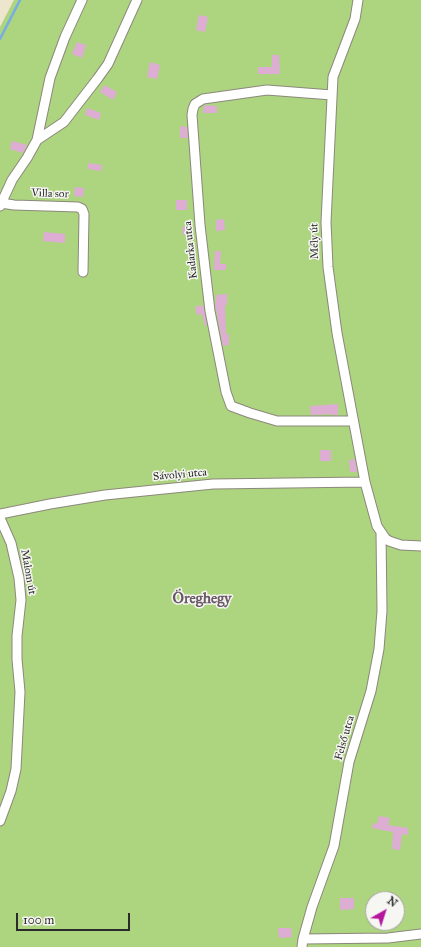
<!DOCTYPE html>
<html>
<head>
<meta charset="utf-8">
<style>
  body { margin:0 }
  #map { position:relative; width:421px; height:947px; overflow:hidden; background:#eee6cc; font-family:"IM FELL Great Primer",serif }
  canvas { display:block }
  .north { position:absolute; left:365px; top:891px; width:40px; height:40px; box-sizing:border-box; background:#f6f6f2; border:1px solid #a5a5a2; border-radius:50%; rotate:39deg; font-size:11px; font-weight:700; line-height:16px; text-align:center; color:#2b2b2b }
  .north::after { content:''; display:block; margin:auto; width:14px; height:18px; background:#b5179e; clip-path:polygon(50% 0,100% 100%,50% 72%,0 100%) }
  .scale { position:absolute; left:16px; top:913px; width:114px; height:18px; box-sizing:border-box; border:2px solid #2b2b2b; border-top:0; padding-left:5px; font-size:12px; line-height:14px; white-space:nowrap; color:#2b2b2b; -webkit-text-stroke:3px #f6f6f2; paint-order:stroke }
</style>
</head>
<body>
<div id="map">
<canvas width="421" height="947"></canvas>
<div class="north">N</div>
<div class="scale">100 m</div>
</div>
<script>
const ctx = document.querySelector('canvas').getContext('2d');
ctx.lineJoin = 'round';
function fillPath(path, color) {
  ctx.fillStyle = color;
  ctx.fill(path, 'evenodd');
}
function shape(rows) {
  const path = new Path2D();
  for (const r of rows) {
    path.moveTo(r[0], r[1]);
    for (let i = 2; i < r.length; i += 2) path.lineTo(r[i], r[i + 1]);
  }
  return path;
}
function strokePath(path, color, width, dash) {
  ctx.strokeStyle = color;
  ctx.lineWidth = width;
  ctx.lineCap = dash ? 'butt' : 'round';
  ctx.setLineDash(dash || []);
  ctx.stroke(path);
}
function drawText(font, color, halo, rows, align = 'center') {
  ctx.font = font + ' "IM FELL Great Primer",serif';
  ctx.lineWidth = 3;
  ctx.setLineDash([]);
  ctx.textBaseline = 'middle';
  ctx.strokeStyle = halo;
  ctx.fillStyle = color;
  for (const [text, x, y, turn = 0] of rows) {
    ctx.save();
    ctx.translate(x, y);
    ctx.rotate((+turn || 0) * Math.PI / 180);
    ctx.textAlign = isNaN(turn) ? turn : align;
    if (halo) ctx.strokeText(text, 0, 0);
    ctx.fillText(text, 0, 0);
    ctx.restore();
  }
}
const green = shape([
  [14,0,421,0,421,947,0,947,0,27],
  [373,899,397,899,397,923,373,923]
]);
const stream = shape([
  [0,39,20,0]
]);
const building = shape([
  [199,15,208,17,205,32,196,30],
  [77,42,86,45,82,58,72,54],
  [272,55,279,55,280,74,258,74,258,67,272,67],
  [150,62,160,65,157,79,147,77],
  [104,85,117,92,113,100,100,92],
  [204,105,217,106,217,113,203,113],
  [87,108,101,113,99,120,85,115],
  [180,126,187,127,188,138,180,138],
  [12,141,27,145,23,153,10,149],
  [88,163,102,165,101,171,88,169],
  [75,187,84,188,83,197,74,196],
  [176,200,187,200,187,210,176,210],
  [224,219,225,230,216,231,216,220],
  [192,226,193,234,183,235,182,227],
  [44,232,65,234,65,243,43,241],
  [215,251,221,251,220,264,226,264,226,270,214,270],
  [227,294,227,305,225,305,226,334,229,334,229,345,223,346,215,303,216,303,216,295],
  [203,305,207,325,205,326,202,314,197,315,195,307],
  [338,404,338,415,332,415,332,414,311,415,310,406],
  [320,450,331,450,331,461,320,461],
  [355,459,357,472,350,472,349,460],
  [379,816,390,818,388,825,408,828,408,835,402,834,400,850,392,849,393,832,372,828,373,823,377,824],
  [340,898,354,898,354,909,340,910],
  [278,928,291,928,292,937,279,938]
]);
const minor = shape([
  [358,0,355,19,333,77,326,222,328,267,337,333,365,482,377,526,385,538,389,541,401,545,421,546],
  [332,95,267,90,203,99,195,104,193,109,192,115,200,225,210,311,226,392,231,406,250,413,277,421,353,421],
  [37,140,64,122,98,78,108,64,137,0],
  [1,203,14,205,78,207,82,209,84,214,83,272],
  [0,206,12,180,27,158,37,140,50,78,65,37,82,0],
  [0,514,50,504,105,495,213,484,365,482],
  [0,518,11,543,19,578,21,600,17,636,17,659,20,692,16,769,11,791,0,821],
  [303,939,388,938,421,934],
  [302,947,303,939,312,907,334,846,349,762,371,691,379,649,382,611,381,532]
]);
const streetNames = [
  ["Villa sor",50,194,2],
  ["Mély út",315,241,-91],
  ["Kadarka utca",191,250,-96],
  ["Sávolyi utca",180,475,-5],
  ["Malom út",28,572,80],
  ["Felső utca",345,738,-74]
];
const districtNames = [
  ["Öreghegy",202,599]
];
fillPath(green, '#add47f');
strokePath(stream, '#78ace5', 2.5);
fillPath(building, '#ddadd4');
strokePath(minor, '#8c887c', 11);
strokePath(minor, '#fff', 9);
drawText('11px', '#2b2b2b', '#f6f6f2', streetNames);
drawText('bold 15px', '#695866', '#f6f6f2', districtNames);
</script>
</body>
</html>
